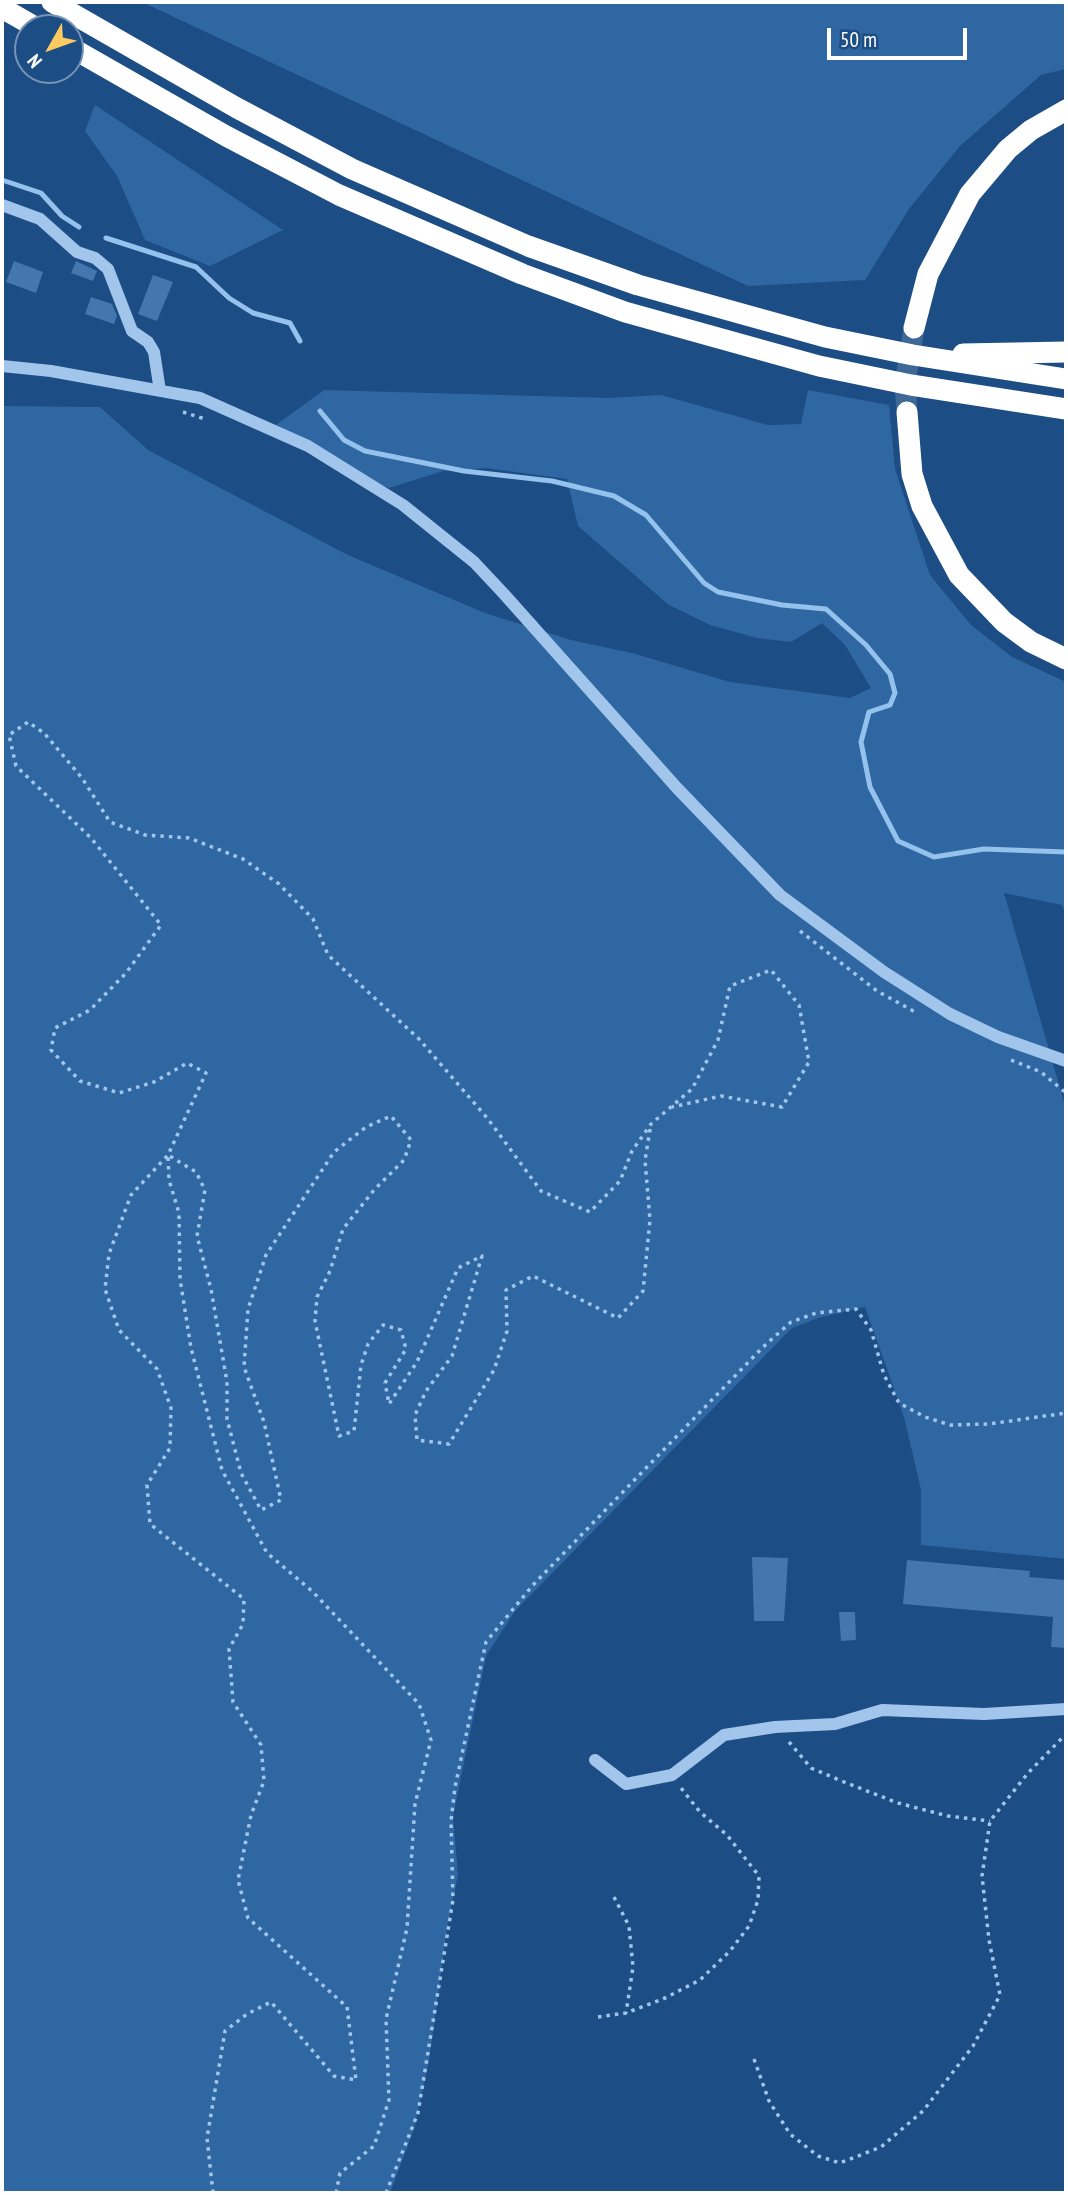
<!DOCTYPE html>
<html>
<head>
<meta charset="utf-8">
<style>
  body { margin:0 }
  #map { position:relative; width:1068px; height:2195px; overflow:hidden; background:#1c4d84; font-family:"PT Sans Narrow",sans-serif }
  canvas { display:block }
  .frame { position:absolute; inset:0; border:4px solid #fff; pointer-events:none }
  .north { position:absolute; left:14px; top:14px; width:70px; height:70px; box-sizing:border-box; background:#1c4d84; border:2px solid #7794b5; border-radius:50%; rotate:230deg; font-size:19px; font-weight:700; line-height:28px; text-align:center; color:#fff }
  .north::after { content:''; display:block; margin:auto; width:24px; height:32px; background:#fcca60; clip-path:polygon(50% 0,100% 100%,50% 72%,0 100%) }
  .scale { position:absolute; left:827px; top:28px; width:140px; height:32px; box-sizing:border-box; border:4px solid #fff; border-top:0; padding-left:9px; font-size:21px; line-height:24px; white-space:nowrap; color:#fff; -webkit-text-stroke:5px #1c4d84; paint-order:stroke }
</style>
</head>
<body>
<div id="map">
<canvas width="1068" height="2195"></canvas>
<div class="frame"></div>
<div class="north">N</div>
<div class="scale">50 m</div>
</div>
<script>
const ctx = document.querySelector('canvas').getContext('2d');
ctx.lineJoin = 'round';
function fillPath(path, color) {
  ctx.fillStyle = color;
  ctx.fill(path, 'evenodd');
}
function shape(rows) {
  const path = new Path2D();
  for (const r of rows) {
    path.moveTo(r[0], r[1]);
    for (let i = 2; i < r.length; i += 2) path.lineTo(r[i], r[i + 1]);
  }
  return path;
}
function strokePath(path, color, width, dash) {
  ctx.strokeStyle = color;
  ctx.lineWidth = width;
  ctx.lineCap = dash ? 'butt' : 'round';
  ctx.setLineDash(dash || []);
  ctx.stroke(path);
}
const green = shape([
  [142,2,1066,2,1066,69,1041,75,960,146,909,209,865,280,748,286],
  [95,105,283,230,210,266,145,240,117,176,85,131],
  [324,390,608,398,661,395,768,425,801,424,808,390,889,405,895,469,930,575,971,625,1012,657,1066,682,1066,916,1062,905,1004,893,1066,1109,1066,1559,921,1545,921,1490,904,1417,865,1307,818,1318,792,1328,515,1611,486,1656,453,1816,458,1875,447,1928,429,2061,414,2129,390,2193,2,2193,2,406,100,407,148,450,348,555,485,613,571,640,632,653,730,682,850,698,871,688,845,645,822,623,791,642,757,638,710,625,669,605,578,526,567,479,486,468,443,471,389,488,331,465,273,427]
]);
const stream = shape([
  [2,180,41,193,62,216,79,227],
  [106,238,196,267,229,298,253,313,290,323,300,341],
  [320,411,344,440,365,451,464,471,552,481,614,496,646,515,704,583,718,592,782,605,826,609,866,645,890,674,895,693,890,705,869,712,861,742,870,787,898,841,934,857,984,849,1066,852]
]);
const building = shape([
  [14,261,43,272,36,293,6,282],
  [76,261,97,271,93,281,71,273],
  [153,275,173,282,157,321,138,314],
  [91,297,112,304,117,316,114,324,85,314],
  [752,1557,788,1558,784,1621,754,1621],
  [907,1560,1030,1571,1029,1577,1066,1580,1066,1648,1051,1647,1053,1617,903,1604],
  [839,1612,855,1612,856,1640,841,1641]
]);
const highwayTunnel = shape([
  [907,412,905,384,914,328]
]);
const path = shape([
  [183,412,205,419],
  [800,931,877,991,917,1013],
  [1011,1060,1041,1072,1066,1093],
  [789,1742,811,1768,844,1782,898,1803,948,1816,990,1821],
  [614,1897,629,1926,633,1967,626,2013],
  [598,2017,626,2013,663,1999,700,1980,730,1951,749,1926,758,1900,759,1876,727,1835,700,1812,681,1788],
  [754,2059,769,2101,790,2134,818,2156,840,2163,881,2147,923,2111,973,2046,1000,1995,989,1940,982,1876,990,1821,1028,1773,1066,1734],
  [213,2193,207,2138,225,2031,247,2014,271,2002,334,2076,356,2080,347,2007,248,1918,238,1880,251,1815,264,1781,261,1745,233,1702,229,1649,243,1624,244,1599,150,1524,147,1485,170,1448,171,1408,157,1369,119,1330,105,1289,109,1254,131,1195,168,1155,206,1073,187,1063,154,1082,119,1093,80,1081,51,1050,55,1028,90,1010,126,973,161,925,91,838,16,766,9,735,28,722,44,733,82,778,110,822,145,835,189,838,243,859,279,884,313,919,328,955,419,1039,488,1119,541,1191,590,1212,620,1181,632,1151,651,1124,692,1089,718,1040,730,986,771,970,799,1005,809,1062,782,1107,721,1096,672,1107],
  [336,2193,340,2173,374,2146,389,2100,386,2019,407,1928,415,1804,431,1740,419,1704,312,1591,267,1553,222,1470,191,1348,180,1279,179,1213,169,1180,168,1155,196,1172,205,1190,197,1236,211,1289,227,1382,227,1419,241,1473,261,1510,281,1500,264,1422,244,1367,248,1309,266,1255,334,1152,366,1127,391,1116,411,1140,404,1160,374,1190,343,1229,330,1271,317,1297,315,1321,339,1436,354,1431,361,1365,368,1344,383,1325,401,1330,406,1349,385,1383,389,1404,417,1362,458,1268,482,1256,452,1356,426,1391,415,1415,417,1440,449,1444,494,1370,507,1331,506,1290,533,1276,618,1318,643,1291,650,1220,645,1160,651,1124],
  [386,2193,418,2113,453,1900,451,1821,455,1787,486,1642,533,1585,763,1347,791,1322,816,1313,856,1309,871,1330,884,1375,899,1403,925,1417,950,1425,989,1424,1066,1413]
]);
const minor = shape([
  [2,205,40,219,77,252,95,258,108,269,132,331,148,342,154,352,160,391],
  [2,366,51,371,200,398,308,446,403,505,474,562,504,594,677,788,780,895,884,972,950,1014,998,1037,1066,1061],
  [595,1760,626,1784,672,1775,724,1735,775,1727,835,1724,882,1710,984,1714,1066,1709]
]);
const highway = shape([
  [52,2,237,108,352,169,528,246,638,285,825,337,913,355,1066,379],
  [2,8,37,28],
  [70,47,226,136,339,195,522,274,625,312,819,366,911,385,1066,409],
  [914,328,928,274,970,194,1008,149,1031,130,1066,110],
  [963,354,1066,352],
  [907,412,912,474,922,506,959,575,1004,622,1031,642,1066,659]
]);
fillPath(green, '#2f67a2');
strokePath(stream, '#95c1ed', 5);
fillPath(building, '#4477ad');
strokePath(highwayTunnel, '#3e6896', 21, [21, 10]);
strokePath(path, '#a2c5eb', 3.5, [3.5, 5]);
strokePath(minor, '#a2c5eb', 12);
strokePath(highway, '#fff', 21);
</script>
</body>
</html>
